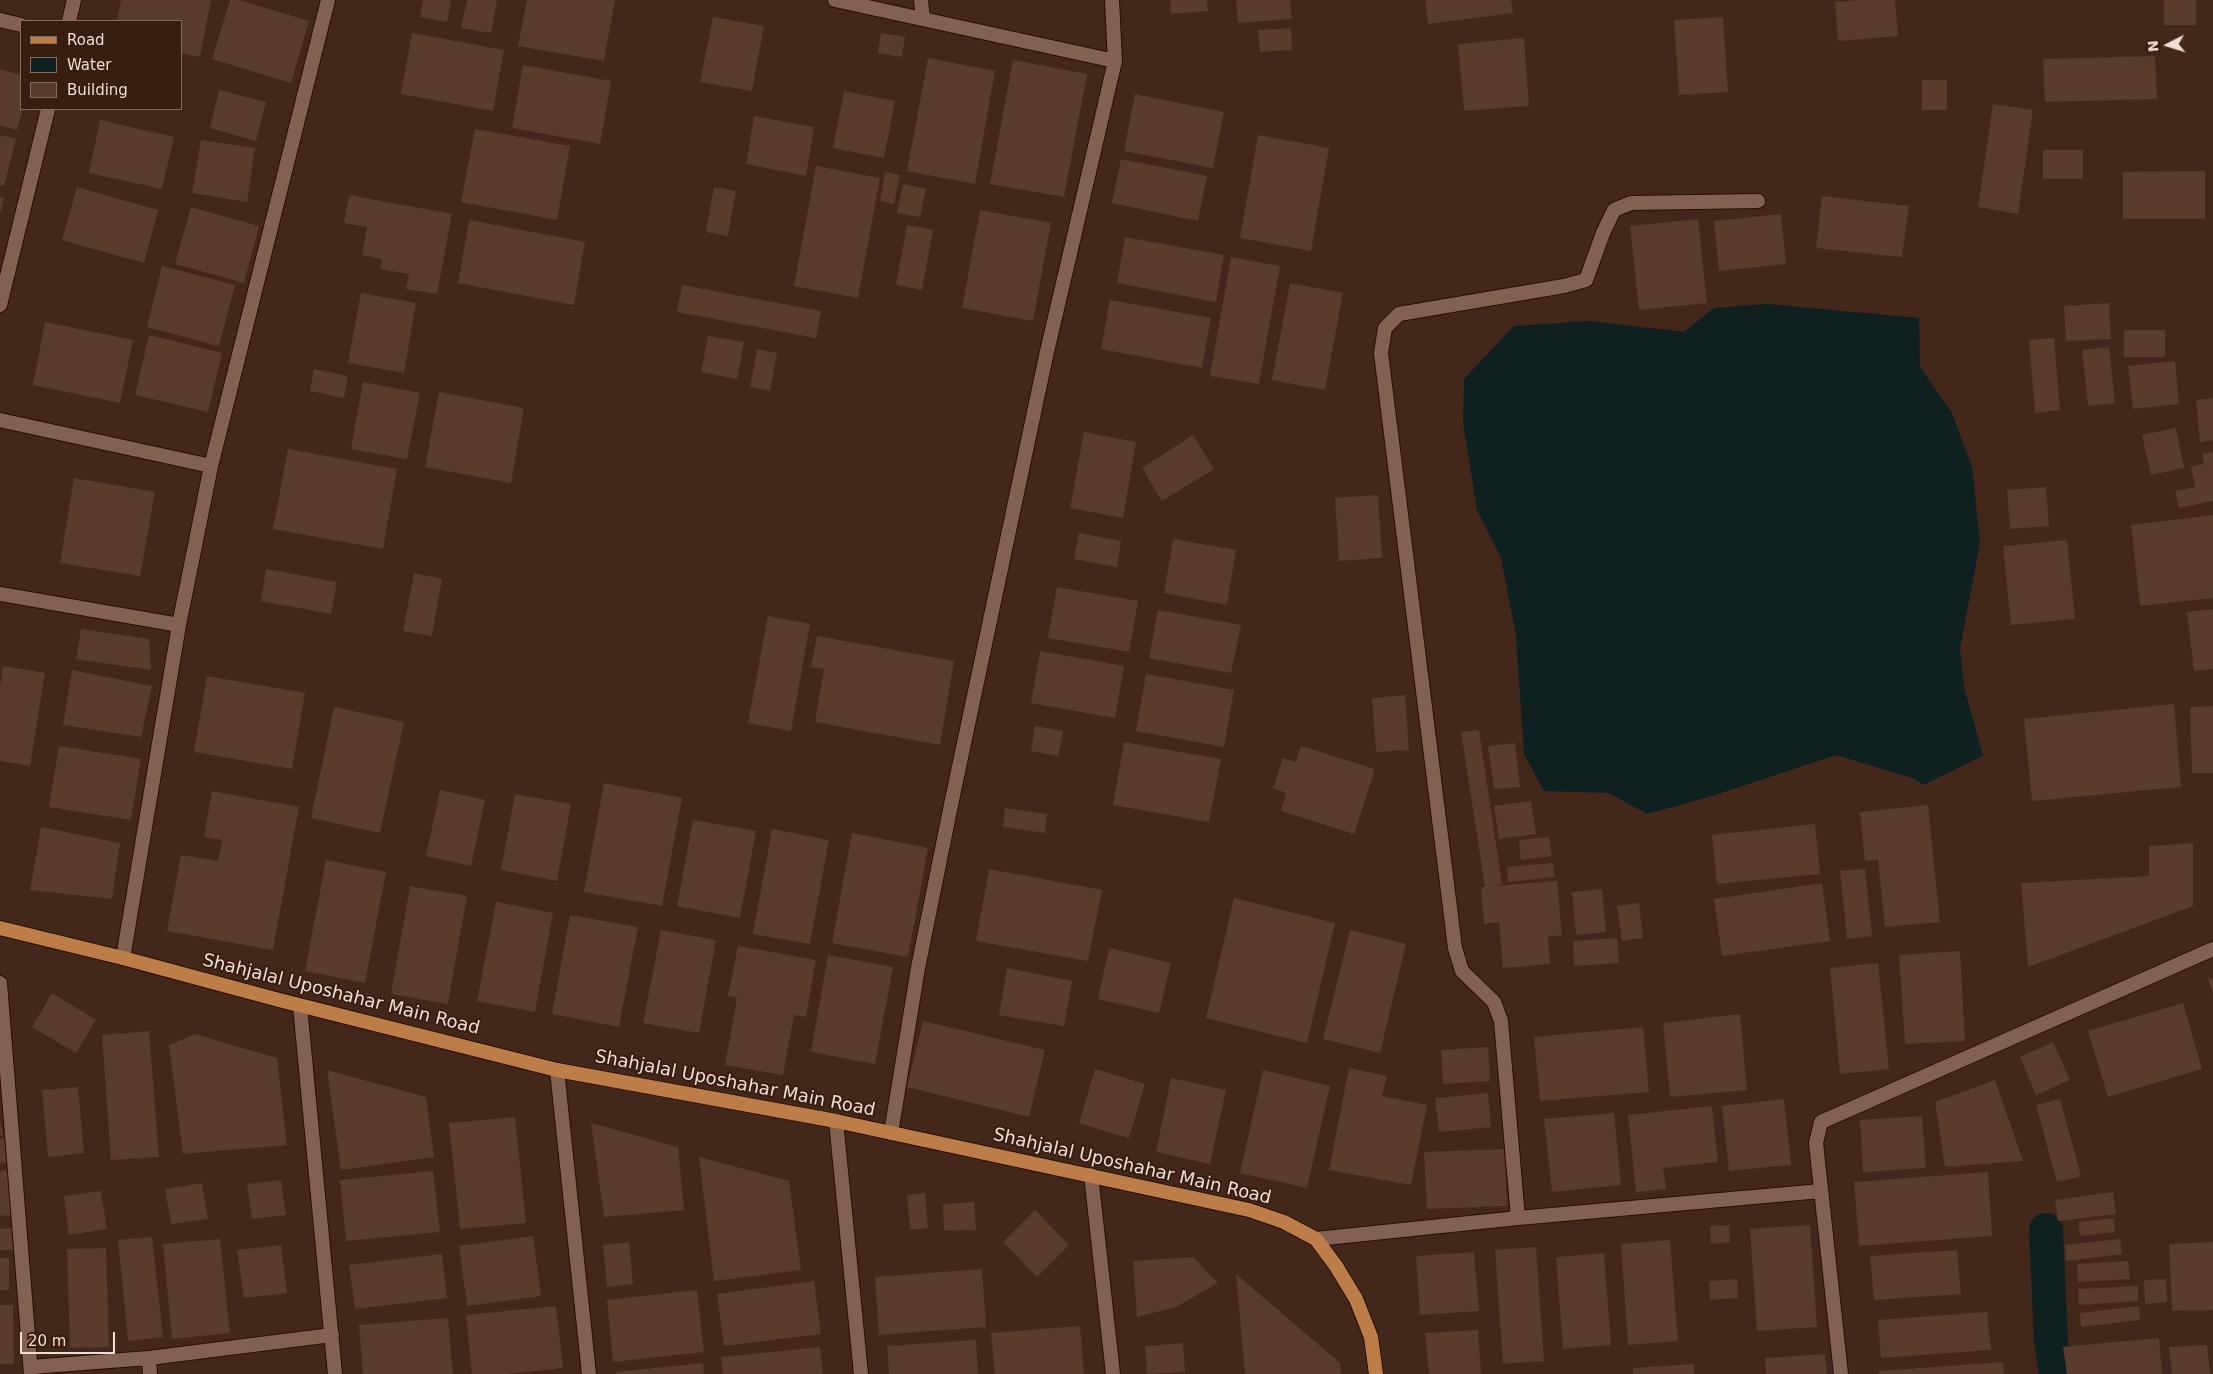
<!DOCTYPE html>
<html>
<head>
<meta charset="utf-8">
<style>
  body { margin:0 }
  #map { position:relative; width:2213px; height:1374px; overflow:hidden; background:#43271a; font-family:"DejaVu Sans",sans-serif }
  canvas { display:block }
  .legend { position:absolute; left:20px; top:20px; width:162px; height:90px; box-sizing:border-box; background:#381d11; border:1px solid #826a5f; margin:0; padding:6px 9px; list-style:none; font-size:15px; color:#f0ddd5 }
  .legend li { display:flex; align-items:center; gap:10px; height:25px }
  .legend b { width:25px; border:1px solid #826a5f }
  .north { position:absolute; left:2143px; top:20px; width:50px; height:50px; -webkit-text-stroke:4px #381d11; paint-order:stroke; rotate:265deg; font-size:14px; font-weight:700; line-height:20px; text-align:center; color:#f0ddd5 }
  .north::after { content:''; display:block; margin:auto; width:18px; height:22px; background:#f0ddd5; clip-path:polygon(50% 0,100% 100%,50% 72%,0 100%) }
  .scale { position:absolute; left:20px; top:1332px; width:95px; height:22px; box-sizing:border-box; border:2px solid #f0ddd5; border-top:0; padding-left:6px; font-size:15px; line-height:18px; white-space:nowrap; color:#f0ddd5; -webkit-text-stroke:4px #381d11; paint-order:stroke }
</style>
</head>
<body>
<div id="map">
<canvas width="2213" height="1374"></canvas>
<ul class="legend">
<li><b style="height:6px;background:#bd7d48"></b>Road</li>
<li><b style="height:14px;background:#0f2020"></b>Water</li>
<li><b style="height:14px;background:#593c2c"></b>Building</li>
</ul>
<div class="north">N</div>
<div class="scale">20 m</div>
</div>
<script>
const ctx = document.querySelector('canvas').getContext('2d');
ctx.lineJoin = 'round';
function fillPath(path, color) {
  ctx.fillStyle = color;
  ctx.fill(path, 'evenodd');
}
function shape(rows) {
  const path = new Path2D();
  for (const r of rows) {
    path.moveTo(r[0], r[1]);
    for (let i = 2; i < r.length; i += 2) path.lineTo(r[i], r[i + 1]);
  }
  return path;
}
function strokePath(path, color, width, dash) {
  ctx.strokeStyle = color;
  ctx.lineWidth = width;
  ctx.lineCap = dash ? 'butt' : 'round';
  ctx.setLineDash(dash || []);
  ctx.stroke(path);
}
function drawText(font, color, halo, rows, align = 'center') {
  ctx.font = font + ' "DejaVu Sans",sans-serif';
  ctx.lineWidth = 4;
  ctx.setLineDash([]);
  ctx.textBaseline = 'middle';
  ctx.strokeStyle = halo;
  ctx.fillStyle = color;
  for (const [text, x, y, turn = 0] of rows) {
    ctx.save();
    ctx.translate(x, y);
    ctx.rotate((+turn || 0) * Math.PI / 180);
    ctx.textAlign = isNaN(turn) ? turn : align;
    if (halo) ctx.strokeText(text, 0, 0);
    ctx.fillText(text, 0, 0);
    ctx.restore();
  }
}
const water = shape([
  [1767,304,1919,318,1920,367,1952,413,1972,467,1980,543,1960,648,1964,687,1983,756,1923,785,1912,778,1836,755,1712,796,1647,814,1609,793,1544,791,1524,754,1516,636,1501,558,1477,510,1463,423,1464,379,1514,326,1590,321,1684,332,1714,308]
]);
const canal = shape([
  [2046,1230,2051,1341,2056,1374]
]);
const building = shape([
  [121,0,211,0,200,57,181,53,181,21,117,21],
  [230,0,239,0,309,21,291,83,212,59],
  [423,0,451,0,447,22,420,17],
  [467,0,497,0,491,33,461,28],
  [527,0,615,0,604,61,518,46],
  [1170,0,1207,0,1208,11,1171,14],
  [1236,0,1290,0,1292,19,1238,23],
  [1425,0,1511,0,1513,13,1428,24],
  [1857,0,1895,0,1898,36,1838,41,1835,2],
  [2164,0,2196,0,2196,25,2164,25],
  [713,17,764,26,752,91,700,82],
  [1723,17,1728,92,1679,95,1674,20],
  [1291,28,1292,50,1260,52,1258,30],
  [412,33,504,50,493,111,401,94],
  [881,33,905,37,902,57,878,53],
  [1524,38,1529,106,1464,111,1458,44],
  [2155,56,2157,99,2045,102,2043,59],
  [928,58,995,71,975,184,907,171],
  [1013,60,1087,74,1064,197,990,184],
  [523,65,611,81,600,144,512,128],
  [0,69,21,75,21,109,23,109,17,130,0,125],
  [1922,80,1947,80,1947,110,1922,110],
  [219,90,266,102,256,141,210,128],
  [844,91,895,101,884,158,833,148],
  [1135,94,1224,112,1213,168,1124,151],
  [1993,104,2033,110,2018,214,1978,207],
  [754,116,814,127,806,176,746,164],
  [100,120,174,137,162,189,89,173],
  [475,129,570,146,557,220,461,202],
  [0,135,16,139,4,186,0,185],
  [1258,135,1329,148,1311,251,1240,238],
  [201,140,255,148,247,202,192,193],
  [2043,150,2083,150,2083,179,2043,179],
  [1121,159,1207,176,1198,221,1112,203],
  [816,166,880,178,858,298,794,286],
  [2205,171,2205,219,2123,219,2123,172],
  [885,172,900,175,894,204,880,201],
  [903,184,926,189,920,217,897,213],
  [77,187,158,210,144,263,62,240],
  [714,187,736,191,728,236,706,232],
  [349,195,452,214,437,294,406,289,409,274,380,269,382,259,362,255,367,227,344,223],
  [1822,196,1909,206,1902,257,1816,248],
  [0,197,4,197,1,212,0,212],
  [191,207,259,226,244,283,175,264],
  [980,210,1051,223,1033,321,962,308],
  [1781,214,1786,264,1719,271,1714,221],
  [1698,219,1707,303,1639,310,1630,226],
  [469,220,585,242,574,305,458,283],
  [907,225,933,230,922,290,896,285],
  [1125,237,1224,255,1216,302,1117,283],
  [1231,257,1280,266,1259,384,1210,376],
  [162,266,235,285,219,346,147,327],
  [1290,283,1343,293,1325,390,1272,380],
  [682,285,821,311,816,338,677,312],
  [361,293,416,303,404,373,348,363],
  [1110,300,1211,318,1202,368,1101,349],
  [2109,303,2111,339,2066,341,2064,306],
  [45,322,133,340,120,403,33,385],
  [2124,330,2165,330,2165,357,2124,357],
  [149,335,222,353,208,412,135,395],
  [708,336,744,342,737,379,701,372],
  [2054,338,2060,410,2035,413,2029,340],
  [2109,347,2115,403,2088,406,2082,350],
  [757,349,777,353,770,391,750,387],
  [2175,361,2179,404,2133,409,2128,366],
  [314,369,348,376,344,398,310,391],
  [363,382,420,393,407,459,351,449],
  [439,392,524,408,511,483,425,467],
  [2213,398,2213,440,2200,442,2196,400],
  [2176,428,2184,468,2151,475,2142,435],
  [1084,432,1136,442,1123,518,1070,508],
  [1193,435,1214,469,1162,501,1142,468],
  [288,449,397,469,383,549,273,529],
  [2213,452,2213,501,2179,508,2175,491,2195,487,2191,467,2204,464,2202,454],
  [74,478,155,492,140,576,60,563],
  [2046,487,2049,526,2010,529,2007,490],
  [1378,495,1382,558,1339,561,1335,498],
  [2213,515,2213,598,2140,606,2131,525],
  [1079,533,1121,541,1117,567,1074,559],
  [1173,539,1236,550,1227,605,1164,593],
  [2067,540,2075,619,2011,625,2003,546],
  [266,569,337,582,331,614,261,601],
  [414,573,442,579,432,636,403,631],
  [1057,587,1138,601,1129,652,1048,638],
  [2213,609,2213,669,2194,671,2187,612],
  [1158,610,1241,625,1231,673,1149,658],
  [768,616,810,624,791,731,748,723],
  [81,629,149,639,151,670,76,659],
  [817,636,954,661,940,745,815,722,824,669,811,667],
  [1040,651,1124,666,1115,718,1031,703],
  [3,666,45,673,30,766,0,761,0,687],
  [72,670,152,686,141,737,63,725],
  [1146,674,1234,690,1224,747,1136,731],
  [207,676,305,693,292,769,194,752],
  [1405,695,1409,750,1376,752,1372,698],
  [2174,704,2181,787,2032,801,2024,719],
  [2213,706,2213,773,2192,773,2190,707],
  [334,707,404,722,380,833,311,818],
  [1035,726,1063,731,1058,756,1031,751],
  [1479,730,1502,884,1493,886,1557,881,1562,935,1548,937,1550,964,1503,968,1499,922,1484,924,1481,887,1485,887,1461,732],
  [1124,742,1221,759,1209,822,1113,805],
  [1515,743,1520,787,1494,789,1488,746],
  [59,746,141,759,131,820,49,807],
  [1301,746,1375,769,1354,834,1281,811,1286,793,1273,788,1283,758,1296,762],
  [604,783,682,798,662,906,584,892],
  [440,790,485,800,471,866,426,856],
  [212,791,299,807,273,950,167,931,181,855,218,861,222,840,204,837],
  [515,794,571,804,557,881,501,870],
  [1531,801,1536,834,1499,839,1494,806],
  [1928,805,1940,922,1885,927,1878,860,1865,861,1860,812],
  [1005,808,1047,814,1045,833,1003,827],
  [693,820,756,831,740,918,677,906],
  [1815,824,1820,874,1717,884,1712,835],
  [41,827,120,843,112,899,30,890],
  [772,829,829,840,810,944,753,934],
  [852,833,928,848,908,957,832,943],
  [1549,837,1552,856,1521,860,1519,840],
  [2193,843,2193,906,2028,967,2021,883,2149,876,2149,846],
  [326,860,386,872,365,983,305,971],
  [1553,863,1555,877,1508,882,1507,867],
  [989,869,1102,890,1088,961,976,941],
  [1865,869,1872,936,1847,939,1840,871],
  [1822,883,1830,941,1722,956,1714,899],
  [410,886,467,896,448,1004,391,994],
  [1602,889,1606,932,1576,935,1572,892],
  [1234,898,1335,923,1307,1043,1206,1018],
  [496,902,553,913,535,1012,477,1001],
  [1639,903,1643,938,1622,941,1617,906],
  [570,915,638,927,619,1027,552,1014],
  [661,930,716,940,699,1033,643,1023],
  [1350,930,1406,944,1380,1053,1323,1039],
  [1617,938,1619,963,1574,966,1573,941],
  [738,946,816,960,806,1017,794,1015,783,1075,725,1065,737,998,728,996],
  [1109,948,1171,963,1159,1013,1098,999],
  [1960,951,1965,1041,1905,1044,1899,955],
  [828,955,893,967,875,1064,811,1052],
  [1878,963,1889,1069,1840,1074,1830,968],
  [1007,968,1072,981,1064,1026,999,1015],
  [2213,978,2213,994,2208,979],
  [52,993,96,1020,76,1053,32,1027],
  [2183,1003,2202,1069,2108,1097,2088,1031],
  [1740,1014,1747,1090,1670,1097,1663,1023],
  [923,1021,1045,1050,1029,1117,907,1087],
  [1643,1027,1649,1092,1540,1101,1534,1037],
  [149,1031,159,1157,111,1160,102,1035],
  [195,1034,277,1058,287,1145,183,1154,169,1045],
  [2053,1042,2070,1080,2036,1095,2020,1057],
  [1488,1047,1490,1081,1443,1084,1441,1050],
  [1349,1068,1387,1076,1382,1096,1427,1105,1411,1185,1329,1170],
  [1095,1069,1145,1084,1129,1138,1079,1123],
  [327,1070,426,1097,434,1157,341,1170],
  [1263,1070,1330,1086,1307,1188,1240,1173],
  [1171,1078,1226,1090,1210,1164,1156,1152],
  [1995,1080,2023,1161,1945,1167,1935,1102],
  [78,1087,84,1153,48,1157,42,1090],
  [1488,1093,1491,1127,1439,1132,1435,1098],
  [1784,1099,1791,1165,1729,1171,1722,1106],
  [2060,1099,2081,1176,2057,1182,2036,1105],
  [1712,1106,1718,1162,1663,1168,1666,1189,1636,1192,1628,1115],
  [1614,1113,1621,1185,1552,1192,1544,1119],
  [1922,1116,1926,1168,1863,1172,1860,1120],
  [515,1117,526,1223,460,1229,449,1123],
  [0,1119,3,1135,0,1136],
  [591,1123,678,1147,684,1210,604,1217],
  [0,1139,6,1139,8,1162,0,1163],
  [1504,1149,1507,1206,1427,1209,1424,1152],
  [699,1157,789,1181,801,1270,714,1281],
  [8,1170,12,1215,0,1216,0,1171],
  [433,1171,440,1232,346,1241,340,1180],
  [1988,1172,1992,1236,1859,1246,1854,1182],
  [281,1180,286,1215,252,1219,247,1184],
  [202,1183,208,1219,171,1224,165,1189],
  [101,1191,107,1229,69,1235,64,1196],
  [2113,1192,2116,1214,2058,1221,2055,1200],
  [925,1193,928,1228,910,1230,907,1195],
  [974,1202,976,1230,944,1231,943,1204],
  [1035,1210,1069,1245,1037,1277,1003,1242],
  [2114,1218,2115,1232,2080,1236,2078,1222],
  [1729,1225,1730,1242,1711,1244,1710,1226],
  [1810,1225,1817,1327,1757,1331,1750,1229],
  [12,1228,13,1250,0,1250,0,1229],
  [533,1236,541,1296,467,1306,459,1246],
  [152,1237,163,1337,128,1341,118,1240],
  [220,1239,230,1333,172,1339,163,1244],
  [2120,1239,2122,1254,2066,1261,2065,1245],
  [1670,1240,1678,1341,1628,1345,1621,1244],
  [629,1242,633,1284,607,1287,603,1245],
  [2213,1242,2213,1310,2172,1311,2169,1244],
  [281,1245,287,1293,244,1298,237,1250],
  [1536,1247,1544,1361,1503,1364,1495,1250],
  [106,1248,109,1347,70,1348,67,1249],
  [1957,1250,1961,1294,1874,1300,1870,1256],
  [1474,1252,1479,1311,1420,1315,1416,1256],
  [1604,1253,1611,1345,1563,1349,1556,1257],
  [442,1254,447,1298,355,1309,349,1265],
  [1193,1257,1218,1283,1176,1307,1137,1317,1133,1261],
  [0,1258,9,1258,9,1290,0,1290],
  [2128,1261,2130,1279,2078,1282,2077,1264],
  [982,1269,986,1327,879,1335,875,1277],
  [1236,1274,1340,1363,1341,1374,1245,1374],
  [1737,1279,1738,1298,1710,1300,1709,1281],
  [2166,1279,2167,1302,2145,1304,2144,1280],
  [814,1281,821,1334,724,1346,717,1294],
  [2138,1286,2138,1301,2079,1305,2078,1289],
  [697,1290,704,1352,613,1362,607,1300],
  [0,1305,13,1305,14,1364,0,1364],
  [556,1306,563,1368,507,1374,472,1374,466,1315],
  [2139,1306,2140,1320,2081,1327,2080,1313],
  [1987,1312,1991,1350,1881,1358,1878,1320],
  [448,1318,453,1374,363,1374,359,1325],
  [1080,1326,1084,1374,995,1374,991,1333],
  [1478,1330,1481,1374,1429,1374,1425,1333],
  [2159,1338,2162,1374,2067,1374,2063,1347],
  [976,1340,978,1374,889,1374,887,1346],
  [1183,1343,1185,1372,1147,1374,1145,1346],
  [2207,1345,2210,1374,2172,1374,2169,1347],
  [820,1347,823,1374,723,1374,721,1357],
  [1825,1354,1827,1374,1766,1374,1765,1358],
  [2003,1362,2004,1374,1879,1374,1879,1371],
  [703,1363,704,1374,616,1374,616,1372],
  [1694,1364,1694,1374,1633,1374,1633,1368]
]);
const minor = shape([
  [835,0,1115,61],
  [921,0,923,19],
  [0,20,21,25],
  [69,21,74,0],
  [0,305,48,109],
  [0,420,211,466],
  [0,594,179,625],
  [123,958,179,625,211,466,328,0],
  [0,983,31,1374],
  [300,1006,335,1374],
  [557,1070,589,1374],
  [836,1121,861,1374],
  [891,1133,918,968,952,800,1046,356,1115,61,1112,0],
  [1091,1175,1113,1374],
  [1518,1218,1501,1021,1494,1002,1462,971,1455,948,1381,353,1385,328,1399,314,1564,286,1586,280,1603,233,1614,210,1631,203,1758,201],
  [1316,1239,1518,1218,1821,1191],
  [149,1358,150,1374],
  [31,1367,149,1358,332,1335],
  [1841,1374,1816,1143,1821,1122,2213,949]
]);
const primary = shape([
  [0,928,123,958,279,1000,557,1070,836,1121,1249,1210,1284,1222,1316,1239,1336,1266,1356,1299,1371,1337,1376,1374]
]);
const streetNames = [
  ["Shahjalal Uposhahar Main Road",341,995,14],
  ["Shahjalal Uposhahar Main Road",735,1084,11],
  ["Shahjalal Uposhahar Main Road",1132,1167,13]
];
fillPath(water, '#0f2020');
strokePath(canal, '#0f2020', 34);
fillPath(building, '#593c2c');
strokePath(minor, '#290f04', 16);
strokePath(primary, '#290f04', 16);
strokePath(minor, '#826153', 14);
strokePath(primary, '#bd7d48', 14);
drawText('18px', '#f0ddd5', '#381d11', streetNames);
</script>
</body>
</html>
